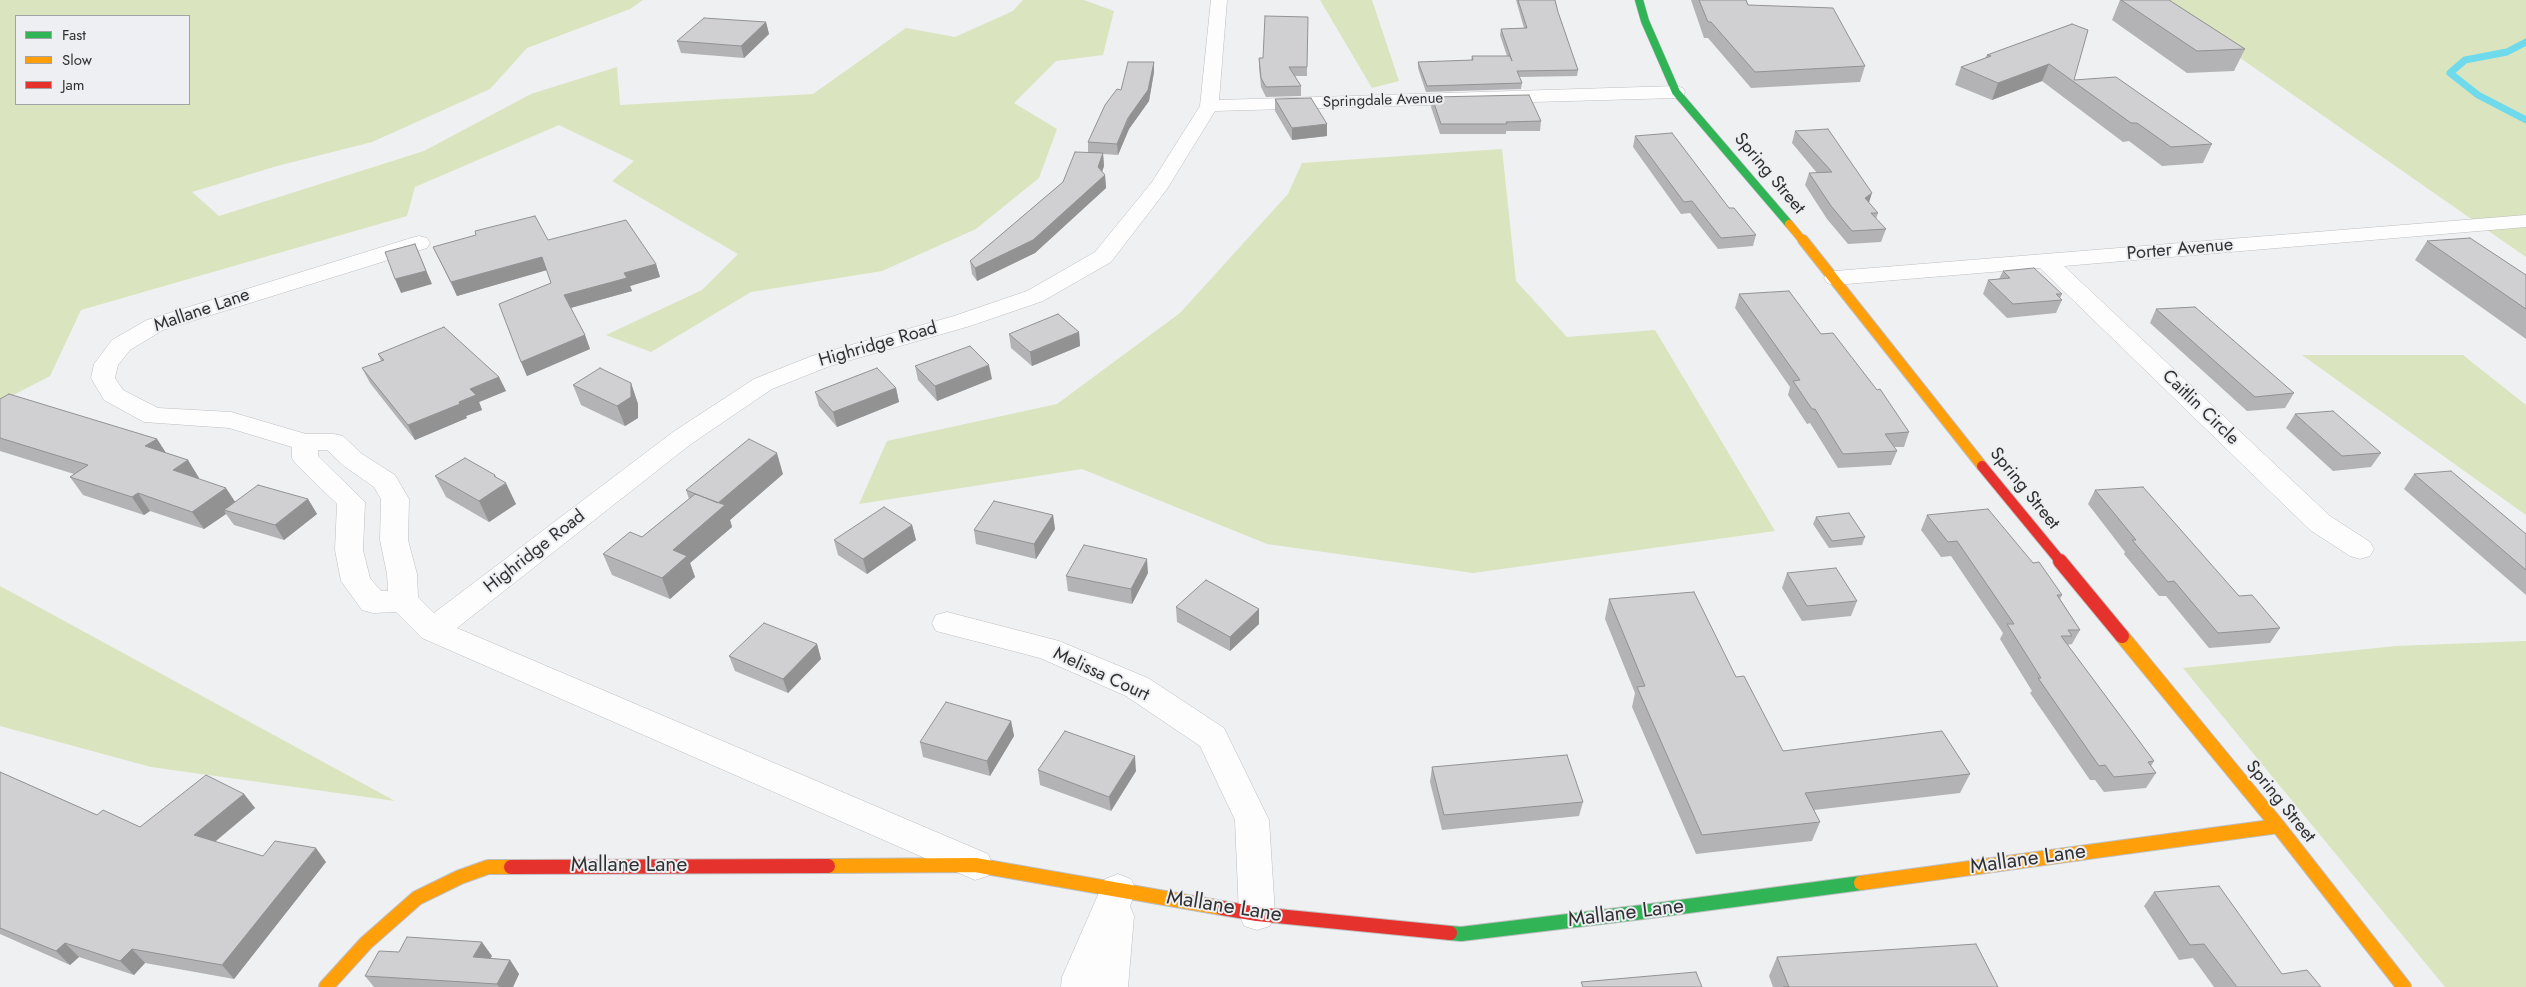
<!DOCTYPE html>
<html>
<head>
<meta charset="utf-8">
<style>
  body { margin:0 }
  #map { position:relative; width:2526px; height:987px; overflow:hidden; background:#eff0f2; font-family:Jost,sans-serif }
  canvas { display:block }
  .legend { position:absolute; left:15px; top:15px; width:175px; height:90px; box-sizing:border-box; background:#eeeff3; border:1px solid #a2a3a6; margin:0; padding:6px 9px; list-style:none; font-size:15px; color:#313132 }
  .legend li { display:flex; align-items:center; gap:10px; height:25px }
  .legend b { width:25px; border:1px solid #a2a3a6 }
</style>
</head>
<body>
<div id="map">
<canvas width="2526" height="987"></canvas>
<ul class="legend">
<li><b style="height:6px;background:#30b455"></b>Fast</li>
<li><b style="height:6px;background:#ff9f0a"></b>Slow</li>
<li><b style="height:6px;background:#e5322d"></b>Jam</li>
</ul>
</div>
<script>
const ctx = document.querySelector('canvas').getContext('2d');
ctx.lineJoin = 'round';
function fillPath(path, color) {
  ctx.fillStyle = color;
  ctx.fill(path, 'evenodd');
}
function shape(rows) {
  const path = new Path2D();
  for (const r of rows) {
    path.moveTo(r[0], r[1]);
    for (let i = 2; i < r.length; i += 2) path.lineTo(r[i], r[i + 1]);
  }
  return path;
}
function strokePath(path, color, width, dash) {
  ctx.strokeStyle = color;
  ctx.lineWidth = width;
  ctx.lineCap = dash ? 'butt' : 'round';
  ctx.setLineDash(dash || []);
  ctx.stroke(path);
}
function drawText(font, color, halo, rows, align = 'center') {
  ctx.font = font + ' Jost,sans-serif';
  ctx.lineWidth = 4;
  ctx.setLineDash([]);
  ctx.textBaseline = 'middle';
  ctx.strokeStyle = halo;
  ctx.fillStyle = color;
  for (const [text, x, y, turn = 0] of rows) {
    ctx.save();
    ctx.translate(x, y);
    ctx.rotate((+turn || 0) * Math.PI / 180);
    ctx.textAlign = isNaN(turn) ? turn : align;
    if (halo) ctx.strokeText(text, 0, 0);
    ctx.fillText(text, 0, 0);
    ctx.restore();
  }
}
const green = shape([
  [0,0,643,0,630,9,527,48,490,89,372,142,277,166,192,192,219,216,424,151,531,94,617,67,620,105,813,94,906,28,955,37,1013,11,1023,0,1084,0,1114,11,1103,55,1056,61,1014,103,1057,129,1039,178,976,229,882,271,751,292,651,352,606,335,702,290,738,254,612,181,634,161,559,125,415,187,407,216,81,310,50,376,0,402],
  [16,16,189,16,189,104,16,104],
  [1320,0,1372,0,1399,81,1372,88],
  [2151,0,2526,0,2526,257,2167,7],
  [1502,149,1516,281,1567,337,1655,330,1775,531,1473,573,1267,544,1082,469,859,504,887,441,1057,404,1180,313,1288,194,1302,163],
  [2302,355,2463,355,2526,405,2526,515],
  [0,586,395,801,151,767,0,726],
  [2526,641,2526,987,2445,987,2183,668,2396,646]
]);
const stream = shape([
  [2526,42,2507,52,2465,60,2450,73,2478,95,2526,120]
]);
const street = shape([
  [1211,0,1227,0,1219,100,1676,86,1683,88,1685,92,1683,96,1676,98,1215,111,1167,189,1111,262,1043,301,970,326,830,366,772,389,691,444,457,628,988,854,993,865,988,876,975,880,422,638,396,612,373,613,362,610,341,581,335,550,337,504,296,464,292,458,292,447,229,428,144,422,104,400,91,378,94,364,112,340,147,320,411,238,419,236,427,238,430,243,427,248,163,330,130,350,118,365,115,378,123,390,158,408,231,412,306,434,334,434,343,436,362,454,395,475,409,499,408,540,417,574,418,597,434,613,673,432,754,379,812,356,954,316,1027,291,1095,252,1152,182,1200,106,1211,0],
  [318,450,327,450,344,466,374,487,381,499,380,540,387,574,388,591,381,591,370,578,363,550,365,502,318,456,318,450],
  [2526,215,2526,227,2064,266,2330,516,2370,542,2374,549,2370,556,2360,559,2350,556,2310,530,2040,268,1835,285,1827,283,1824,278,1827,273,1835,271,2526,215],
  [947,612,1059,641,1148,678,1224,728,1269,820,1275,914,1270,926,1257,930,1244,926,1239,914,1235,820,1200,746,1126,696,1040,658,936,631,932,623,936,615,947,612],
  [1118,874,1131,879,1136,890,1130,906,1134,916,1128,987,1061,987,1062,977,1105,879,1118,874]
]);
const fastFar1 = shape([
  [1639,0,1645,21,1676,92,1789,224]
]);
const fast = shape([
  [1450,933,1461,934,1643,912,1861,883]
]);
const slowFar2 = shape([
  [1789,224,1804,242]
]);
const slowFar1 = shape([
  [1803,240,1982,466]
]);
const slow = shape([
  [2122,636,2278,826,2404,987],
  [828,866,975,865,1222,908],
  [1861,883,2278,826],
  [326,987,366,943,417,898,460,877,488,867,511,867]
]);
const jamFar1 = shape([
  [1982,466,2061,562]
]);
const jam = shape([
  [2060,561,2122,636],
  [511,867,828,866],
  [1222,908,1257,914,1450,933]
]);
const wall = shape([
  [1516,0,1555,0,1558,12,1578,70,1577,76,1519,77,1522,83,1521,89,1426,92,1418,68,1418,62,1471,61,1472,56,1507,56,1500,35,1501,29,1524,28],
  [1691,0,1746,0,1748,5,1865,66,1860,82,1751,88,1708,38,1704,38],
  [2120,0,2169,0,2245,49,2234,71,2187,73,2112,20],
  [766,22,769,34,744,58,681,53,677,41],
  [2072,24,2074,80,2212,144,2203,163,2162,166,2129,141,2123,142,2042,81,1992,100,1955,85,1961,67,1985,58,1987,55],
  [1259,58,1263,58,1307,67,1307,76,1295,76,1301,86,1301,96,1266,97,1261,87,1259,67],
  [1154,72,1149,101,1129,129,1118,155,1103,154,1104,166,1102,172,1105,175,1106,188,1035,253,977,281,972,274,970,261,1063,182,1088,152,1088,142,1121,90],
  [1432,97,1541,121,1540,131,1506,131,1506,134,1440,134,1431,107],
  [1275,99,1327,136,1292,140,1275,111],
  [1795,131,1869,203,1878,213,1876,219,1886,229,1881,242,1848,244,1827,219,1805,185,1809,173,1817,173,1792,143],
  [1635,136,1729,208,1756,235,1753,246,1718,249,1690,213,1681,214,1633,147],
  [548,240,656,264,660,277,630,286,632,291,571,308,585,335,590,349,527,376,521,362,551,283,547,270,457,296,433,247],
  [2427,241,2526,275,2526,339,2415,260],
  [2003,271,2062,294,2060,298,2062,300,2056,313,2007,318,1983,294,1988,280,1999,279],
  [1739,294,1821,334,1909,432,1904,447,1894,447,1897,451,1891,465,1838,468,1810,423,1807,424,1788,395,1790,387,1735,308],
  [2156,309,2294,393,2285,408,2247,411,2150,323],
  [1079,332,1080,346,1032,366,1011,348,1009,334],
  [378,354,499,377,506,391,479,402,482,410,466,416,467,418,415,440,370,383,362,368,381,361],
  [915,366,992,379,937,401,918,380],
  [631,383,638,404,638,418,625,426,581,405,573,385],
  [896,388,899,402,837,427,819,406,815,392],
  [0,399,157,439,166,453,188,460,199,478,198,478,235,502,308,499,317,514,284,540,234,525,226,514,204,529,150,511,144,515,83,495,70,477,74,474,0,451],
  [2295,414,2381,453,2371,467,2333,471,2286,428],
  [783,474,730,520,732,527,690,563,695,577,670,599,612,575,603,554,642,537,689,499,686,490],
  [2414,474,2526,534,2526,595,2404,489],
  [435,476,497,478,516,504,489,522,446,497],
  [2095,490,2239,596,2280,628,2270,643,2209,648,2166,596,2159,596,2124,554,2125,552,2088,504],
  [1053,515,1055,529,1036,559,976,544,974,530],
  [1927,515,2033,563,2062,595,2060,599,2080,630,2072,644,2067,645,2154,761,2151,766,2156,773,2146,788,2104,792,2095,780,2090,780,2030,693,2032,691,2000,639,2003,633,1951,556,1941,557,1921,530],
  [1816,517,1865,537,1862,545,1829,548,1813,524],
  [912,525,916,540,867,574,838,555,834,540],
  [1148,573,1132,604,1068,591,1066,576],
  [1787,573,1857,601,1851,616,1802,621,1782,588],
  [1609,599,1783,751,1970,774,1960,793,1814,810,1820,822,1812,841,1696,854,1632,707,1635,693,1605,619],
  [1176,607,1259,624,1230,651,1177,622],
  [817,644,821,659,788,693,735,671,729,656],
  [1011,721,1014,736,990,776,923,757,920,742],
  [1432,767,1583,802,1579,816,1442,830,1430,782],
  [1038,770,1136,771,1111,811,1040,785],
  [0,772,97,815,140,827,244,794,255,808,215,842,263,856,326,862,234,979,145,963,134,975,79,957,70,965,0,934],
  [2154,892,2282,974,2321,987,2214,987,2193,958,2179,960,2144,906],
  [492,956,490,958,510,960,519,974,513,987,374,987,365,976],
  [1777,957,1998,987,1773,987,1769,976]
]);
const shadedWall = shape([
  [766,22,769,34,744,58,741,46],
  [1154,62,1154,72,1149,101,1129,129,1118,155,1117,144],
  [2049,64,2042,81,1992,100,1998,83],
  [1327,124,1327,136,1292,140,1292,128],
  [1103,153,1104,166,1099,180,1098,167],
  [1105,175,1106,188,1035,253,977,281,975,268],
  [1872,193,1868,206,1865,198],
  [415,244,432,284,401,293,395,279],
  [542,257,547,270,457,296,451,282],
  [656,264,660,277,630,286,632,291,570,308,564,295,624,273],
  [1079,332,1080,346,1032,366,1030,352],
  [585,335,590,349,527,376,521,362],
  [989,365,992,379,937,401,935,386],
  [499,377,506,391,479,402,482,410,466,416,467,418,415,440,408,425,459,402,470,389],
  [631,383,638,404,638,418,625,426,617,406],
  [896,388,899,402,837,427,833,412],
  [157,439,168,456,145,446],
  [777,453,783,474,730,520,732,527,690,563,695,577,670,599,662,578,673,550,718,503],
  [188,460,199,478,184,488,173,470],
  [495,475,501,487,506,483,516,504,489,522,479,501,494,476],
  [226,488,238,506,224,510,226,514,204,529,192,512],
  [138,493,150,511,144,515,132,497],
  [308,499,317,514,284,540,275,525],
  [1053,515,1055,529,1036,559,1034,544],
  [912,525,916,540,867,574,863,559],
  [1147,559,1148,573,1132,604,1131,589],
  [1259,609,1259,624,1230,651,1230,637],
  [817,644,821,659,788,693,783,679],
  [1011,721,1014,736,990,776,987,761],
  [1135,756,1136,771,1111,811,1109,797],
  [244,794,255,808,206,849,194,835],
  [316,848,326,862,234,979,222,965],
  [482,942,492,956,483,972,473,957],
  [65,943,79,957,70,965,56,951],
  [132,949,145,963,134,975,120,961],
  [510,960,519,974,513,987,499,987,497,984]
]);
const building = shape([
  [1518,0,1555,0,1558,12,1578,70,1517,71,1522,83,1427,86,1418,62,1473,60,1472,56,1510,56,1512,61,1501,29,1527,28,1518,0],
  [1699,0,1746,0,1748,5,1833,8,1865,66,1755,72,1711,22,1708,22,1699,0],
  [2121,0,2169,0,2245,49,2197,51,2121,0],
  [1265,16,1308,17,1307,67,1289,67,1301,86,1266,87,1261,78,1259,58,1263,58,1265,16],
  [704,18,766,22,741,46,677,41,704,18],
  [2072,24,2088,30,2074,80,2116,77,2212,144,2171,147,2137,123,2131,123,2049,64,1998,83,1961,67,1991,56,1987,55,2072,24],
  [1128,62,1154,62,1148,90,1128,118,1117,144,1088,142,1105,105,1117,89,1121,90,1128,62],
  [1529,95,1541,121,1506,122,1507,124,1441,124,1432,97,1529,95],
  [1311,98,1327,124,1292,128,1275,99,1311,98],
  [1828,129,1872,193,1865,198,1878,213,1871,213,1886,229,1852,231,1831,206,1809,173,1832,172,1795,131,1828,129],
  [1672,133,1729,208,1734,208,1756,235,1721,238,1692,201,1684,202,1635,136,1672,133],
  [1075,152,1103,153,1098,167,1105,175,1033,240,975,268,970,261,1063,182,1075,152],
  [535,216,548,240,626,220,656,264,624,273,627,278,564,295,585,335,521,362,499,304,551,283,542,257,451,282,433,247,476,235,475,231,535,216],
  [2470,238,2526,275,2526,309,2427,241,2470,238],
  [415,244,426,271,395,279,385,252,415,244],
  [2034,268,2062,294,2056,294,2062,300,2013,304,1988,280,2010,278,2003,271,2034,268],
  [1789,291,1821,334,1833,333,1877,390,1880,389,1909,432,1885,434,1897,451,1843,454,1815,409,1812,409,1793,381,1800,380,1739,294,1789,291],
  [2195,307,2294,393,2255,397,2156,309,2195,307],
  [1058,314,1079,332,1030,352,1009,334,1058,314],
  [444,327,499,377,470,389,476,395,459,402,460,404,408,425,362,368,384,360,378,354,444,327],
  [970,346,989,365,935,386,915,366,970,346],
  [600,368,631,383,631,397,617,406,573,385,600,368],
  [877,368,896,388,833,412,815,392,877,368],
  [9,394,157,439,145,446,188,460,173,470,226,488,192,512,138,493,132,497,70,477,88,465,0,438,0,399,9,394],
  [2333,411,2381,453,2342,456,2295,414,2333,411],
  [749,439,777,453,718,503,686,490,749,439],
  [465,458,495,475,494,476,506,483,479,501,435,476,465,458],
  [2451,471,2526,534,2526,570,2414,474,2451,471],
  [258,485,308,499,275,525,224,510,258,485],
  [2143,487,2239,596,2252,595,2280,628,2218,633,2174,581,2168,582,2132,540,2136,540,2095,490,2143,487],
  [695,494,725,505,673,550,687,556,662,578,603,554,630,532,642,537,695,494],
  [994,501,1053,515,1034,544,974,530,994,501],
  [884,507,912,525,863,559,834,540,884,507],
  [1988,509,2033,563,2039,562,2062,595,2057,595,2080,630,2068,630,2072,636,2061,636,2154,761,2148,762,2156,773,2114,777,2105,765,2099,766,2038,678,2041,678,2007,624,2014,624,1957,541,1948,542,1927,515,1988,509],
  [1849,513,1865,537,1832,541,1816,517,1849,513],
  [1084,545,1147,559,1131,589,1066,576,1084,545],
  [1836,568,1857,601,1807,606,1787,573,1836,568],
  [1206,580,1259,609,1230,637,1176,607,1206,580],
  [1694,592,1736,677,1744,676,1783,751,1942,731,1970,774,1805,793,1820,822,1702,835,1637,687,1645,686,1609,599,1694,592],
  [764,623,817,644,783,679,729,656,764,623],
  [946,702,1011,721,987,761,920,742,946,702],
  [1065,731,1135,756,1109,797,1038,770,1065,731],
  [1567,755,1583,802,1444,815,1432,767,1567,755],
  [0,772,97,815,103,810,140,827,206,775,244,794,194,835,263,856,275,841,316,848,222,965,132,949,120,961,65,943,56,951,0,928,0,772],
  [2219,886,2282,974,2307,970,2321,987,2237,987,2204,944,2190,945,2154,892,2219,886],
  [407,937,482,942,473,957,510,960,497,984,365,976,379,951,399,952,407,937],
  [1976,944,1998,987,1783,987,1789,987,1777,957,1976,944],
  [1696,972,1702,987,1583,987,1581,982,1696,972]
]);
const farStreetnames = [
  ["Springdale Avenue",1383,101,-2]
];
const streetNames = [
  ["Spring Street",1769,174,50],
  ["Porter Avenue",2180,250,-5],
  ["Mallane Lane",202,311,-19],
  ["Highridge Road",878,345,-16],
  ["Caitlin Circle",2200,408,44],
  ["Spring Street",2024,489,51],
  ["Highridge Road",535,552,-38],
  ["Melissa Court",1101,675,25],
  ["Spring Street",2280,802,51]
];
const nearStreetnames = [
  ["Mallane Lane",2028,860,-8],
  ["Mallane Lane",629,866],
  ["Mallane Lane",1224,907,9],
  ["Mallane Lane",1626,914,-7]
];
fillPath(green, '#dae4be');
strokePath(stream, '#6edaec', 7);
strokePath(street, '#bebec0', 1);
strokePath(fastFar1, '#bebec0', 9);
strokePath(fast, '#bebec0', 16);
strokePath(slowFar2, '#bebec0', 9);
strokePath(slowFar1, '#bebec0', 12);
strokePath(slow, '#bebec0', 16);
strokePath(jamFar1, '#bebec0', 12);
strokePath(jam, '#bebec0', 16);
fillPath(street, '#fdfdfd');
strokePath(fastFar1, '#30b455', 8);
strokePath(fast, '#30b455', 14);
strokePath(slowFar2, '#ff9f0a', 8);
strokePath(slowFar1, '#ff9f0a', 10);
strokePath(slow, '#ff9f0a', 14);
strokePath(jamFar1, '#e5322d', 10);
strokePath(jam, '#e5322d', 14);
fillPath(wall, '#b3b3b5');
fillPath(shadedWall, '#929293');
fillPath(building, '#d0d0d2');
strokePath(building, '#929293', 1);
drawText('15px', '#313132', '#eeeff3', farStreetnames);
drawText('18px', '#313132', '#eeeff3', streetNames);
drawText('21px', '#313132', '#eeeff3', nearStreetnames);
</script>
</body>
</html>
